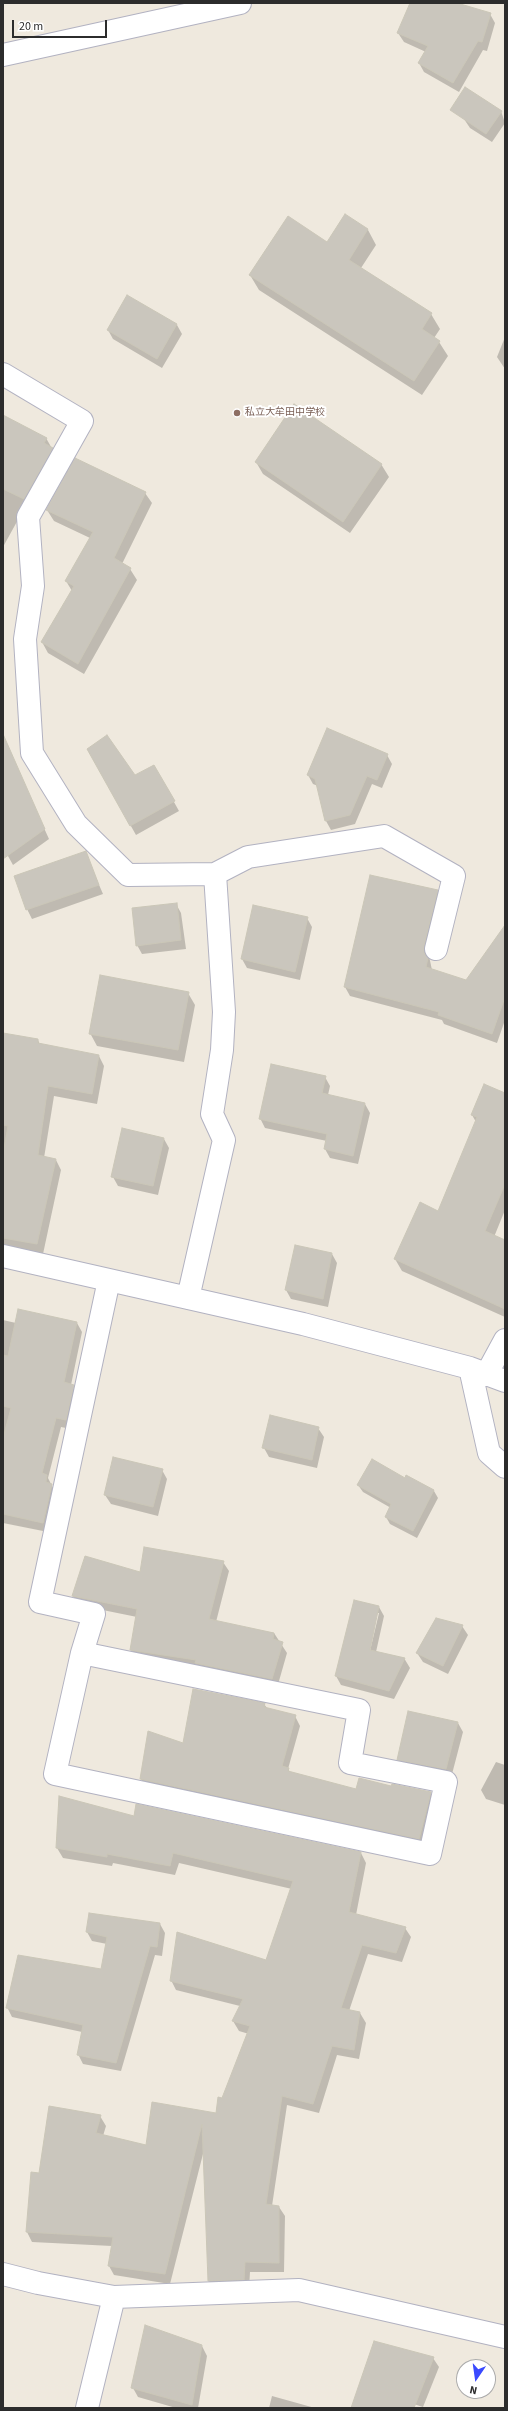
<!DOCTYPE html>
<html>
<head>
<meta charset="utf-8">
<style>
  body { margin:0 }
  #map { position:relative; width:508px; height:2411px; overflow:hidden; background:#efe9de; font-family:"Source Sans 3",sans-serif }
  canvas { display:block }
  .frame { position:absolute; inset:0; border:4px solid #2c2c2c; pointer-events:none }
  .north { position:absolute; left:456px; top:2359px; width:40px; height:40px; box-sizing:border-box; background:#fff; border:1px solid #ababab; border-radius:50%; rotate:193deg; font-size:11px; font-weight:700; line-height:16px; text-align:center; color:#2c2c2c }
  .north::after { content:''; display:block; margin:auto; width:14px; height:18px; background:#3a4aff; clip-path:polygon(50% 0,100% 100%,50% 72%,0 100%) }
  .scale { position:absolute; left:12px; top:20px; width:95px; height:18px; box-sizing:border-box; border:2px solid #2c2c2c; border-top:0; padding-left:5px; font-size:12px; line-height:14px; white-space:nowrap; color:#2c2c2c; -webkit-text-stroke:3px #fff; paint-order:stroke }
</style>
</head>
<body>
<div id="map">
<canvas width="508" height="2411"></canvas>
<div class="frame"></div>
<div class="north">N</div>
<div class="scale">20 m</div>
</div>
<script>
const ctx = document.querySelector('canvas').getContext('2d');
ctx.lineJoin = 'round';
function fillPath(path, color) {
  ctx.fillStyle = color;
  ctx.fill(path, 'evenodd');
}
function shape(rows) {
  const path = new Path2D();
  for (const r of rows) {
    path.moveTo(r[0], r[1]);
    for (let i = 2; i < r.length; i += 2) path.lineTo(r[i], r[i + 1]);
  }
  return path;
}
function strokePath(path, color, width, dash) {
  ctx.strokeStyle = color;
  ctx.lineWidth = width;
  ctx.lineCap = dash ? 'butt' : 'round';
  ctx.setLineDash(dash || []);
  ctx.stroke(path);
}
function drawText(font, color, halo, rows, align = 'center') {
  ctx.font = font + ' "Source Sans 3","Noto Sans JP",sans-serif';
  ctx.lineWidth = 4;
  ctx.setLineDash([]);
  ctx.textBaseline = 'middle';
  ctx.strokeStyle = halo;
  ctx.fillStyle = color;
  for (const [text, x, y, turn = 0] of rows) {
    ctx.save();
    ctx.translate(x, y);
    ctx.rotate((+turn || 0) * Math.PI / 180);
    ctx.textAlign = isNaN(turn) ? turn : align;
    if (halo) ctx.strokeText(text, 0, 0);
    ctx.fillText(text, 0, 0);
    ctx.restore();
  }
}
const shadow = shape([
  [411,3,454,3,490,14,495,23,487,51,483,50,459,92,424,72,419,63,426,52,404,42,398,33],
  [501,111,505,123,492,142,470,128,464,119],
  [345,216,368,230,376,245,361,268,431,314,440,329,434,338,439,342,448,356,422,395,259,290,250,275,327,243],
  [128,297,177,325,182,334,162,368,113,339,108,330],
  [505,337,505,369,497,357],
  [3,416,46,438,58,459,25,507,3,547],
  [256,462,381,464,389,477,350,533,263,474],
  [145,493,152,503,122,564,130,569,137,580,84,674,48,653,42,642,72,591,66,581,90,538,54,521,47,510],
  [88,750,135,776,154,766,179,811,136,835],
  [387,755,392,764,382,788,372,784,355,824,331,830,326,821,318,786,313,784,308,775],
  [19,773,49,839,13,865,3,847,3,780],
  [85,852,103,894,32,919,27,909],
  [437,891,442,900,429,956,432,970,466,981,505,935,505,1020,497,1043,444,1024,442,1020,350,996,345,987],
  [176,904,181,913,186,949,142,954,137,945],
  [307,918,312,927,300,980,247,968,242,959],
  [188,993,195,1005,184,1062,97,1046,90,1033],
  [3,1034,38,1040,40,1045,99,1056,104,1066,97,1104,54,1096,44,1158,56,1160,61,1170,43,1254,3,1247],
  [325,1077,330,1086,328,1095,365,1104,370,1113,358,1164,330,1158,325,1149,327,1141,265,1128,260,1118],
  [505,1094,505,1210,494,1237,505,1241,505,1317,402,1271,395,1259,439,1212,476,1122,472,1115],
  [164,1139,169,1148,158,1195,118,1186,113,1177],
  [296,1246,332,1254,337,1263,328,1307,291,1299,286,1290],
  [3,1320,16,1323,77,1323,82,1332,71,1385,78,1395,71,1429,61,1427,48,1478,56,1494,48,1532,3,1523],
  [318,1428,324,1437,317,1468,269,1457,264,1448],
  [162,1470,167,1479,158,1516,111,1504,105,1495],
  [405,1479,434,1491,438,1498,417,1538,390,1524,386,1517,391,1508,363,1492,358,1485],
  [223,1562,229,1571,216,1622,274,1633,287,1653,277,1688,137,1659,131,1650,137,1617,78,1605,73,1596],
  [379,1607,384,1616,376,1652,404,1658,410,1668,394,1699,341,1685,336,1676],
  [377,1613,379,1613,369,1655,368,1655],
  [462,1626,468,1635,448,1674,423,1662,417,1653],
  [264,1704,267,1708,295,1716,300,1726,288,1769,290,1772,357,1790,392,1787,430,1793,436,1802,424,1848,146,1788,141,1779,184,1745],
  [458,1723,463,1732,451,1778,403,1769,398,1759],
  [496,1762,505,1765,505,1805,486,1799,481,1790],
  [135,1817,361,1853,366,1863,356,1915,405,1928,411,1937,402,1962,368,1954,349,2011,360,2013,366,2023,359,2059,337,2055,319,2113,287,2105,272,2206,279,2207,285,2216,284,2272,250,2272,249,2289,215,2290,209,2281,204,2150,170,2284,114,2275,109,2266,112,2246,32,2242,27,2232,32,2173,40,2174,100,2116,106,2126,103,2136,147,2146,216,2114,249,2034,239,2031,233,2021,240,2006,176,1990,171,1980,266,1961,292,1889,179,1863,175,1875,113,1863,112,1866,63,1858,57,1848],
  [160,1924,165,1933,162,1956,155,1955,121,2071,83,2064,78,2054,82,2032,12,2017,7,2007,102,1971,107,1944,92,1941,87,1932],
  [202,2346,207,2356,198,2408,176,2408,138,2397,133,2388],
  [433,2358,439,2367,423,2407,367,2389],
  [272,2396,315,2408,269,2408]
]);
const building = shape([
  [410,3,457,3,491,13,482,42,478,41,453,83,418,63,428,46,397,33,410,3],
  [465,87,502,111,486,134,450,110,465,87],
  [345,214,368,229,349,260,432,313,422,329,440,341,414,381,249,275,288,216,327,242,345,214],
  [127,295,177,324,157,359,107,330,127,295],
  [294,404,382,464,343,522,255,462,294,404],
  [3,415,47,438,44,443,53,448,24,499,3,489,3,415],
  [75,458,146,492,114,558,131,568,78,664,41,642,74,586,65,581,93,532,46,510,75,458],
  [327,728,388,754,377,780,367,776,350,815,325,821,315,779,307,775,327,728],
  [3,734,45,829,3,859,3,734],
  [107,735,135,775,154,765,175,801,130,826,87,749,107,735],
  [86,851,99,885,26,910,14,876,86,851],
  [370,875,438,890,424,946,424,953,428,958,426,967,466,980,505,925,505,997,492,1034,438,1015,439,1012,344,987,370,875],
  [177,903,181,940,136,946,132,908,177,903],
  [253,905,308,917,295,972,241,959,253,905],
  [100,975,189,992,178,1050,89,1034,100,975],
  [3,1033,38,1039,38,1043,99,1055,92,1094,48,1086,38,1155,56,1159,37,1244,3,1238,3,1154,8,1126,3,1125,3,1033],
  [271,1064,326,1076,322,1093,365,1103,353,1156,324,1149,327,1134,259,1119,271,1064],
  [484,1084,505,1093,505,1184,485,1231,505,1240,505,1309,394,1259,420,1202,438,1211,477,1117,471,1115,484,1084],
  [122,1128,164,1138,153,1186,111,1177,122,1128],
  [295,1245,332,1253,323,1299,285,1290,295,1245],
  [18,1309,77,1322,64,1382,74,1385,66,1420,56,1418,42,1473,47,1475,46,1482,52,1484,43,1523,3,1514,3,1438,11,1408,3,1406,3,1355,8,1356,18,1309],
  [270,1415,319,1427,312,1460,262,1448,270,1415],
  [113,1457,163,1469,153,1507,104,1495,113,1457],
  [372,1459,405,1478,406,1475,434,1490,413,1531,385,1517,391,1504,357,1485,372,1459],
  [144,1547,224,1561,209,1619,274,1633,273,1639,283,1642,272,1679,195,1663,196,1660,130,1650,137,1609,72,1596,85,1556,140,1572,144,1547],
  [354,1600,379,1606,370,1650,405,1658,389,1691,335,1676,354,1600],
  [436,1618,463,1625,443,1666,416,1653,436,1618],
  [193,1689,265,1703,264,1707,296,1715,282,1766,289,1768,288,1771,356,1789,359,1778,391,1786,392,1784,431,1792,419,1839,140,1779,148,1731,183,1743,193,1689],
  [408,1711,458,1722,446,1769,397,1760,408,1711],
  [59,1796,134,1816,136,1804,361,1852,349,1912,406,1927,396,1953,362,1945,341,2008,360,2012,354,2050,332,2046,313,2104,282,2096,266,2204,279,2206,279,2263,245,2262,244,2280,208,2281,202,2124,165,2274,108,2266,113,2237,26,2232,31,2172,39,2173,49,2106,101,2115,96,2133,146,2145,152,2102,216,2113,218,2097,222,2098,250,2026,232,2021,243,1999,170,1981,177,1932,266,1960,293,1881,173,1853,170,1866,107,1854,107,1857,56,1848,59,1796],
  [89,1913,160,1923,157,1947,150,1946,116,2063,77,2055,83,2025,6,2008,18,1955,101,1969,107,1937,86,1932,89,1913],
  [145,2325,202,2345,192,2405,131,2388,145,2325],
  [374,2341,434,2357,414,2408,351,2408,374,2341]
]);
const street = shape([
  [3,374,82,421,28,517,33,586,25,639,32,753,76,824,128,875,215,874,224,1012,222,1050,212,1114,224,1140,188,1298],
  [215,874,248,857,384,836,454,876,436,949],
  [3,1256,303,1324,470,1368,505,1381],
  [470,1368,489,1453,505,1467],
  [486,1375,505,1340],
  [82,1653,359,1710,350,1763,446,1782,430,1854,55,1774,82,1653,94,1614,40,1602,109,1280],
  [3,2274,38,2283,114,2297,299,2290,505,2337],
  [87,2408,114,2297]
]);
const secondary = shape([
  [3,55,240,3]
]);
const markers = [
  [237,413,4,"#8d6e63"]
];
const educationNames = [
  ["私立大牟田中学校",245,413]
];
fillPath(shadow, '#0003');
fillPath(building, '#cac6bd');
strokePath(building, '#cac6b7', 1);
strokePath(street, '#b2b2c1', 24);
strokePath(secondary, '#b2b2c1', 24);
strokePath(street, '#fff', 22);
strokePath(secondary, '#fff', 22);
for (const [x, y, r, color] of markers) {
  const dot = new Path2D();
  dot.arc(x, y, r, 0, 2 * Math.PI);
  ctx.fillStyle = color;
  ctx.fill(dot);
  strokePath(dot, '#fff', 1.5);
}
drawText('10px', '#785e54', '#fff', educationNames, 'left');
</script>
</body>
</html>
